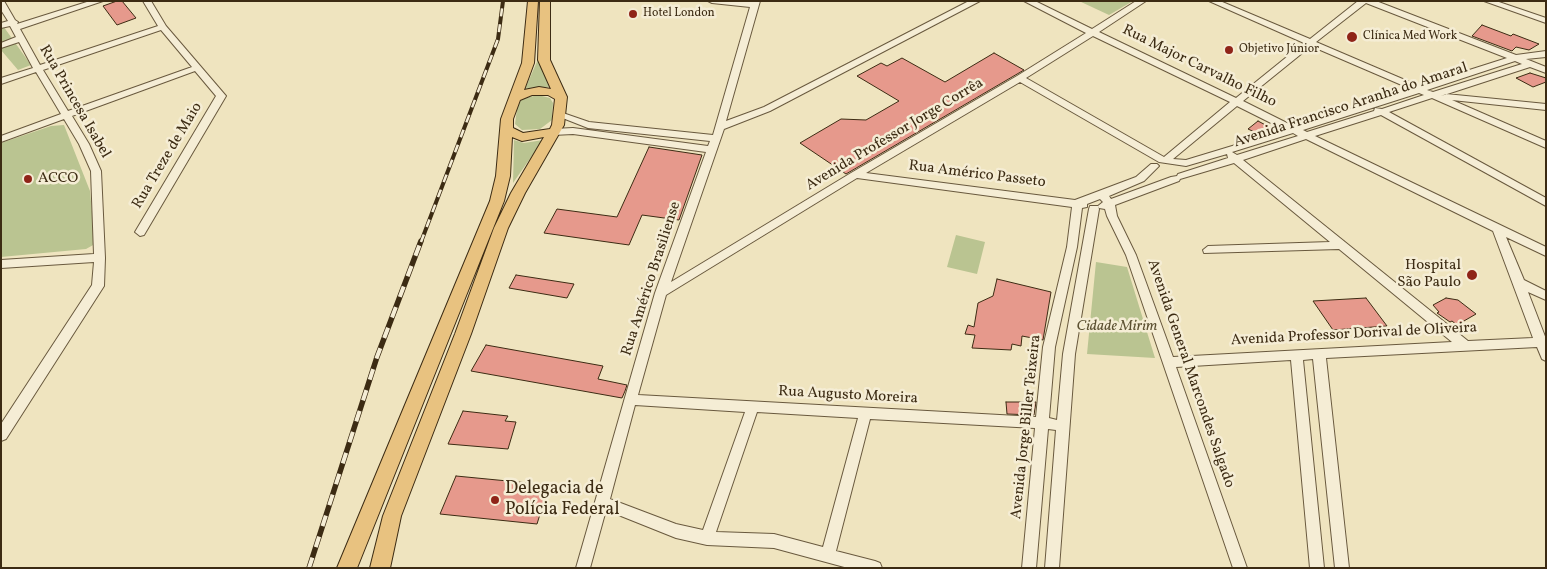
<!DOCTYPE html>
<html>
<head>
<meta charset="utf-8">
<style>
  body { margin:0 }
  #map { position:relative; width:1547px; height:569px; overflow:hidden; background:#efe4bf; font-family:Vollkorn,serif }
  canvas { display:block }
  .frame { position:absolute; inset:0; border:2px solid #3c2b13; pointer-events:none }
</style>
</head>
<body>
<div id="map">
<canvas width="1547" height="569"></canvas>
<div class="frame"></div>
</div>
<script>
const ctx = document.querySelector('canvas').getContext('2d');
ctx.lineJoin = 'round';
function fillPath(path, color) {
  ctx.fillStyle = color;
  ctx.fill(path, 'evenodd');
}
function shape(rows) {
  const path = new Path2D();
  for (const r of rows) {
    path.moveTo(r[0], r[1]);
    for (let i = 2; i < r.length; i += 2) path.lineTo(r[i], r[i + 1]);
  }
  return path;
}
function strokePath(path, color, width, dash) {
  ctx.strokeStyle = color;
  ctx.lineWidth = width;
  ctx.lineCap = dash ? 'butt' : 'round';
  ctx.setLineDash(dash || []);
  ctx.stroke(path);
}
function drawText(font, color, halo, rows, align = 'center') {
  ctx.font = font + ' Vollkorn,serif';
  ctx.lineWidth = 5;
  ctx.setLineDash([]);
  ctx.textBaseline = 'middle';
  ctx.strokeStyle = halo;
  ctx.fillStyle = color;
  for (const [text, x, y, turn = 0] of rows) {
    ctx.save();
    ctx.translate(x, y);
    ctx.rotate((+turn || 0) * Math.PI / 180);
    ctx.textAlign = isNaN(turn) ? turn : align;
    if (halo) ctx.strokeText(text, 0, 0);
    ctx.fillText(text, 0, 0);
    ctx.restore();
  }
}
const green = shape([
  [1079,1,1133,1,1109,15],
  [1,23,31,65,18,70,1,50],
  [539,57,549,87,536,87,525,89],
  [538,95,550,98,553,103,552,120,540,129,522,130,515,124,517,109,519,101,525,98],
  [64,125,90,191,95,244,86,249,1,257,1,143,51,126],
  [514,140,524,143,543,140,513,183],
  [956,235,985,242,977,274,947,267],
  [1096,262,1127,267,1155,358,1087,354]
]);
const building = shape([
  [117,1,122,1,136,18,117,25,103,6,117,1],
  [1482,25,1511,36,1513,34,1539,44,1529,50,1516,47,1512,51,1472,36,1482,25],
  [994,53,1024,70,846,174,800,143,841,119,866,120,899,101,857,76,881,63,887,66,902,58,945,82,994,53],
  [1530,73,1546,78,1546,82,1533,87,1516,78,1530,73],
  [1258,121,1273,129,1261,135,1248,129,1258,121],
  [649,147,702,155,679,220,642,215,629,245,544,233,557,209,617,217,649,147],
  [516,275,574,284,567,298,509,288,516,275],
  [997,279,1051,292,1043,340,1022,336,1021,346,1012,344,1011,350,972,348,975,335,965,334,968,325,974,327,978,303,993,296,997,279],
  [1366,298,1387,326,1333,330,1313,301,1366,298],
  [1446,298,1458,300,1476,314,1457,325,1452,321,1450,322,1437,313,1439,312,1433,305,1446,298],
  [486,345,603,366,598,379,627,385,625,391,622,398,471,371,486,345],
  [1006,402,1036,402,1034,415,1007,414,1006,402],
  [463,411,508,416,505,421,516,422,508,449,448,444,463,411],
  [456,476,549,485,537,524,440,514,456,476]
]);
const minor = shape([
  [1,1,4,1,15,20,18,22,17,24,90,1,103,1,20,29,40,65,158,26,143,1,151,1,166,26,226,96,144,235,140,236,135,232,216,96,195,71,72,116,89,144,101,171,105,258,104,286,6,439,1,441,1,424,92,285,94,262,1,268,1,260,94,254,91,171,79,144,64,119,1,142,1,136,61,114,36,72,1,84,1,78,33,68,19,42,1,48,1,43,16,37,10,26,1,28,1,23,8,21,1,10,1,1],
  [161,30,192,67,68,111,43,70,161,30],
  [708,1,760,1,726,121,764,107,969,1,980,1,770,111,724,129,671,282,851,173,1017,76,1086,33,1024,1,1035,1,1092,29,1136,1,1146,1,1099,32,1236,98,1304,43,1209,1,1220,1,1310,39,1358,1,1376,1,1516,55,1546,51,1546,57,1526,59,1546,67,1546,73,1530,67,1441,96,1446,94,1546,104,1546,110,1452,100,1546,141,1546,148,1432,98,1389,112,1546,198,1546,206,1381,115,1315,136,1546,247,1546,256,1506,237,1524,280,1546,291,1546,300,1528,292,1546,339,1546,361,1542,359,1537,347,1326,358,1349,568,1335,568,1313,359,1303,360,1324,568,1310,568,1291,360,1176,367,1247,568,1233,568,1126,255,1107,216,1105,209,1099,208,1098,206,1103,202,1100,199,1087,204,1087,207,1082,208,1077,247,1055,347,1049,418,1057,420,1063,354,1089,209,1090,206,1098,206,1099,209,1075,354,1059,568,1045,568,1056,430,1048,429,1036,568,1022,568,1035,428,870,419,836,551,875,561,880,563,882,568,848,568,774,548,707,545,676,538,606,510,590,568,576,568,655,293,706,152,573,134,553,135,548,132,553,129,573,128,708,146,710,141,588,128,555,115,560,112,589,122,713,135,750,7,712,3,708,1],
  [1366,3,1507,58,1419,86,1316,42,1366,3],
  [1093,36,1230,102,1164,157,1026,78,1093,36],
  [1311,46,1411,89,1295,127,1243,101,1311,46],
  [1515,61,1522,64,1433,92,1427,90,1515,61],
  [1020,82,1159,162,1186,166,1227,154,1228,158,1178,174,1177,176,1171,177,1111,199,1109,196,1144,181,1159,166,1157,164,1151,164,1136,177,1075,200,866,173,1020,82],
  [1419,93,1424,95,1382,109,1375,108,1374,111,1307,132,1303,130,1419,93],
  [1237,106,1285,130,1186,160,1173,159,1237,106],
  [1293,133,1298,136,1237,155,1232,152,1293,133],
  [1306,139,1493,231,1533,338,1468,341,1243,160,1306,139],
  [1234,163,1330,242,1208,246,1203,250,1204,253,1339,249,1452,342,1173,357,1136,255,1117,216,1115,205,1179,181,1180,179,1234,163],
  [857,178,1072,207,1067,247,1043,347,1036,417,638,395,666,295,857,178],
  [635,405,745,412,703,530,676,524,610,499,635,405],
  [757,412,858,418,823,547,774,534,716,532,757,412],
  [1484,1,1496,1,1546,18,1546,23,1484,1]
]);
const major = shape([
  [528,1,538,1,534,63,524,90,539,87,551,89,538,60,540,1,550,1,550,60,567,97,564,125,525,193,508,228,471,334,401,516,390,568,370,568,383,516,455,334,494,228,511,193,544,137,522,141,512,137,510,176,504,201,357,568,337,568,490,201,496,176,501,119,522,63,528,1],
  [532,95,548,95,555,99,552,125,550,129,523,133,513,128,513,119,520,100,532,95]
]);
const railFar1 = shape([
  [421,242,498,39,503,1]
]);
const rail = shape([
  [309,568,377,357,421,241]
]);
const markers = [
  [633,14,5,"#8f2418"],
  [1352,37,6,"#8f2418"],
  [1229,50,5,"#8f2418"],
  [28,179,5,"#8f2418"],
  [1472,275,6,"#8f2418"],
  [495,500,5,"#8f2418"]
];
const farPoinames = [
  ["Hotel London",643,14],
  ["Clínica Med Work",1363,37],
  ["Objetivo Júnior",1239,50]
];
const streetNames = [
  ["Rua Major Carvalho Filho",1199,67,26],
  ["Rua Princesa Isabel",74,102,60],
  ["Avenida Francisco Aranha do Amaral",1351,106,-18],
  ["Avenida Professor Jorge Corrêa",895,135,-31],
  ["Rua Treze de Maio",168,156,-59],
  ["Rua Américo Passeto",977,175,7],
  ["Rua Américo Brasiliense",652,279,-72],
  ["Avenida Professor Dorival de Oliveira",1354,335,-3],
  ["Avenida General Marcondes Salgado",1190,374,71],
  ["Rua Augusto Moreira",848,396,3],
  ["Avenida Jorge Biller Teixeira",1027,427,-84]
];
const poiNames = [
  ["ACCO",38,179],
  ["Hospital",1461,266,"right"],
  ["São Paulo",1461,283,"right"]
];
const parkNames = [
  ["Cidade Mirim",1117,327]
];
const nearPoinames = [
  ["Delegacia de",505,490],
  ["Polícia Federal",505,511]
];
fillPath(green, '#bac491');
fillPath(building, '#e6998c');
strokePath(building, '#3c2b13', 1);
strokePath(minor, '#69593e', 2);
strokePath(major, '#3c2b13', 2);
fillPath(minor, '#f5edd5');
fillPath(major, '#e8c280');
strokePath(railFar1, '#3c2b13', 4);
strokePath(rail, '#3c2b13', 5.5);
strokePath(railFar1, '#f5edd5', 2.5, [8]);
strokePath(rail, '#f5edd5', 4, [11]);
for (const [x, y, r, color] of markers) {
  const dot = new Path2D();
  dot.arc(x, y, r, 0, 2 * Math.PI);
  ctx.fillStyle = color;
  ctx.fill(dot);
  strokePath(dot, '#f5edd5', 2);
}
drawText('12px', '#3c2b13', '#f5edd5', farPoinames, 'left');
drawText('15px', '#3c2b13', '#f5edd5', streetNames);
drawText('15px', '#3c2b13', '#f5edd5', poiNames, 'left');
drawText('italic 15px', '#5c5132', '#f5edd5', parkNames);
drawText('18px', '#3c2b13', '#f5edd5', nearPoinames, 'left');
</script>
</body>
</html>
